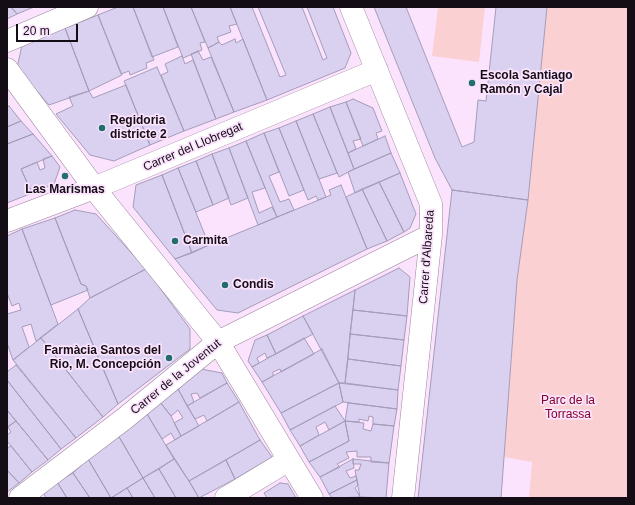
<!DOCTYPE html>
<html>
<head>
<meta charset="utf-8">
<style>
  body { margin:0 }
  #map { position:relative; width:635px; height:505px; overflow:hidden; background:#fbe3fd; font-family:Arial,sans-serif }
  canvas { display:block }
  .frame { position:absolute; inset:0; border:8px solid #150d16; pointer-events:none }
  .scale { position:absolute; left:16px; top:24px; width:62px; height:18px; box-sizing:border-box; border:2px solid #150d16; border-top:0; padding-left:5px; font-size:12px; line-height:14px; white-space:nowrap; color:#150d16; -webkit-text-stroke:3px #fbe3fd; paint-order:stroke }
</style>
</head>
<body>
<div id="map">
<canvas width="635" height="505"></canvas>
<div class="frame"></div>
<div class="scale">20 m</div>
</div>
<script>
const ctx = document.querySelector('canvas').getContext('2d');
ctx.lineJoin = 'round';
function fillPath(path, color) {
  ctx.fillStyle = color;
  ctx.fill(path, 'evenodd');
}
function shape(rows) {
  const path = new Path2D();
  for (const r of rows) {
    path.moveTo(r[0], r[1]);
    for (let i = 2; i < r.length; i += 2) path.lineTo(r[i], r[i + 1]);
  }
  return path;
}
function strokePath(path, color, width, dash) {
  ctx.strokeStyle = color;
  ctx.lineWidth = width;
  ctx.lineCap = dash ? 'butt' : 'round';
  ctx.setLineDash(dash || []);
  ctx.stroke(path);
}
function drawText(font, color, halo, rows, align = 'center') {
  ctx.font = font + ' Arial,sans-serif';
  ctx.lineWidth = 3.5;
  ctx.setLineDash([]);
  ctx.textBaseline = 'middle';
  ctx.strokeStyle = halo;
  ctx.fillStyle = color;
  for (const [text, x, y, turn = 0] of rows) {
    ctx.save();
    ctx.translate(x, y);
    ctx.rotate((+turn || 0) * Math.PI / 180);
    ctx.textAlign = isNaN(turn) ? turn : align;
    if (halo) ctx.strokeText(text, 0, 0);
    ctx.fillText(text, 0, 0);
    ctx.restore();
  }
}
const green = shape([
  [438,7,485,7,479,62,432,56],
  [547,7,628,7,628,498,529,498,532,462,504,457,517,280,528,200]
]);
const building = shape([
  [7,7,11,7,17,14,7,19,7,7],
  [11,7,34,7,17,14,11,7],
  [118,7,133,7,154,60,146,63,147,68,130,75,129,71,121,74,98,15,118,7],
  [133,7,163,7,178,47,152,57,133,7],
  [163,7,191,7,205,42,200,43,202,50,183,58,163,7],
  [191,7,230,7,237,24,229,26,231,32,217,37,219,42,208,48,191,7],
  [230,7,252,7,280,77,286,75,258,7,302,7,323,60,327,58,307,7,333,7,351,53,345,68,267,100,230,7],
  [374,7,406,7,462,147,474,142,478,100,486,101,496,7,547,7,528,200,452,190,435,158,374,7],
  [98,15,122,75,89,91,65,28,98,15],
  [65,28,89,91,49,105,17,68,22,45,65,28],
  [235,39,236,43,243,39,267,100,234,112,208,48,219,42,222,45,235,39],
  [198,51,203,60,211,57,234,112,216,119,191,54,198,51],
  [182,56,185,64,193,60,216,119,184,131,161,75,168,72,165,64,182,56],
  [157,67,184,131,150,145,124,81,157,67],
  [126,85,150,145,114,161,90,155,56,114,73,106,69,97,89,91,93,98,126,85],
  [353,99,373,108,382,131,376,133,378,139,363,146,346,102,353,99],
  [346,102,361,139,353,141,356,149,348,153,330,107,346,102],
  [9,106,21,121,7,127,7,107,9,106],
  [330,107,354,169,339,177,313,114,330,107],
  [313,114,337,173,319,179,296,121,313,114],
  [21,121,33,134,7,144,7,127,21,121],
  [296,121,326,197,318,200,316,196,308,200,279,128,296,121],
  [279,128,304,190,289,196,264,133,279,128],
  [264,133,279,172,269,176,280,202,289,199,294,210,277,217,246,141,264,133],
  [33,134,52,156,21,169,32,193,7,203,7,144,33,134],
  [385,136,391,153,354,169,348,153,385,136],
  [246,141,265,188,252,192,259,213,272,207,277,217,258,225,229,148,246,141],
  [229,148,248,198,231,205,212,154,229,148],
  [391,153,400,173,355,193,348,172,391,153],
  [212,154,229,198,213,205,196,161,212,154],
  [52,156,60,167,54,184,32,193,21,169,37,162,40,170,45,168,43,159,52,156],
  [196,161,213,205,196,212,178,168,196,161],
  [178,168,209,245,192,253,162,175,178,168],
  [400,173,416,214,410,228,404,232,379,182,400,173],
  [162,175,192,253,175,259,133,207,136,185,162,175],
  [379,182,404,232,387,241,362,189,379,182],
  [341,185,367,249,238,313,217,310,175,259,331,195,329,190,341,185],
  [362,189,387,241,367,249,346,197,362,189],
  [452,190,528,200,517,280,501,498,418,498,452,190],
  [75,210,96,214,146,269,90,298,86,286,81,284,55,218,75,210],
  [55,218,81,284,86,286,88,290,51,305,22,229,55,218],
  [22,229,58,324,36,341,31,324,22,327,29,347,13,360,7,343,7,314,21,310,19,303,12,306,7,293,7,236,22,229],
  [399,268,410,277,407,316,353,310,355,290,399,268],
  [146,269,190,329,190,349,118,404,78,309,90,298,146,269],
  [355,290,345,383,339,383,303,316,355,290],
  [78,309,118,404,103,417,41,338,78,309],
  [353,310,407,316,404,340,350,334,353,310],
  [303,316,313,334,276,354,267,335,303,316],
  [350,334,404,340,401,366,348,359,350,334],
  [267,335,276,354,267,358,265,353,257,358,259,363,252,367,248,361,255,340,267,335],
  [41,338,103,417,76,438,13,360,41,338],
  [304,338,314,354,281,372,280,369,273,372,273,376,262,382,252,367,304,338],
  [322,349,339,383,281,413,262,382,322,349],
  [348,359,401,366,398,390,345,383,348,359],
  [16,365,76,438,61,449,7,380,7,372,16,365],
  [201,369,222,373,227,383,200,398,197,393,191,394,194,402,187,406,178,389,201,369],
  [7,380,61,449,48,460,7,410,7,380],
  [227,383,239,402,207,421,204,415,195,419,187,406,227,383],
  [339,383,343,402,290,430,281,413,339,383],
  [339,383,398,390,397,409,343,402,339,383],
  [178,389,199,426,181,436,174,423,183,418,178,410,171,416,160,402,178,389],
  [160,402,171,416,181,436,175,440,171,433,162,439,147,414,160,402],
  [239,402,260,440,189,481,166,445,239,402],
  [348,403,397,409,394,426,373,424,373,417,369,416,368,421,359,419,359,422,345,421,348,403],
  [335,406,345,421,329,430,325,422,316,427,319,435,300,446,290,430,335,406],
  [7,410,16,421,7,427,7,410],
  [147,414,174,459,143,478,118,435,147,414],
  [16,421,48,460,32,472,7,441,7,435,11,432,8,427,16,421],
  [345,421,364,423,363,429,371,431,373,424,394,426,389,463,371,462,371,457,357,457,357,451,346,452,349,458,337,464,340,467,320,477,309,462,349,441,345,421],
  [345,421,349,441,309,462,300,446,345,421],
  [118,435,143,478,111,498,88,459,118,435],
  [260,440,272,457,235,479,226,460,260,440],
  [11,446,32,472,19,483,7,470,7,448,11,446],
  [88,459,111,498,90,498,73,473,88,459],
  [174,459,189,481,199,498,176,498,159,469,174,459],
  [353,459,389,463,386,498,360,497,355,470,359,470,361,464,353,464,353,459],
  [353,459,354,468,346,471,350,478,356,476,357,480,329,494,320,477,353,459],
  [226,460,235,479,199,498,189,481,226,460],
  [159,469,176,498,155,498,143,478,159,469],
  [7,470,19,483,7,492,7,470],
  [73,473,90,498,67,498,57,482,73,473],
  [143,478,155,498,133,498,127,488,143,478],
  [357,480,358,485,355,488,360,497,332,498,329,494,357,480],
  [57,482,67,498,46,498,44,494,57,482],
  [280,483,288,484,296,498,267,498,264,493,280,483],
  [127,488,133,498,111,498,127,488]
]);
const minor = shape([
  [351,7,431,204,431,235,403,498],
  [7,41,87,7],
  [7,69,101,197,218,342,312,498],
  [7,221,94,188,377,70],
  [20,498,124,419,218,342,431,235],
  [226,498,289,460]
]);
const markers = [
  [472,83,4,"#226e6e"],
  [102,128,4,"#226e6e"],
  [65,176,4,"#226e6e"],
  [175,241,4,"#226e6e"],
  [225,285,4,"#226e6e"],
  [169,358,4,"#226e6e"]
];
const poiNames = [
  ["Escola Santiago",480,76],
  ["Ramón y Cajal",480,90],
  ["Regidoria",110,121],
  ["districte 2",110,135],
  ["Las Marismas",65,190,"center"],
  ["Carmita",183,241],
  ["Condis",233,285],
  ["Farmàcia Santos del",161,351,"right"],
  ["Rio, M. Concepción",161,365,"right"]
];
const streetNames = [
  ["Carrer del Llobregat",193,147,-23],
  ["Carrer d'Albareda",427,257,-86],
  ["Carrer de la Joventut",176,377,-39]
];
const parkNames = [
  ["Parc de la",568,401],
  ["Torrassa",568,415]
];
fillPath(green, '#fbd0d2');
fillPath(building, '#d9d1ef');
strokePath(building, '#a49cb9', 1);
strokePath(minor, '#9a859c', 23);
strokePath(minor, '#fff', 22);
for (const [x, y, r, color] of markers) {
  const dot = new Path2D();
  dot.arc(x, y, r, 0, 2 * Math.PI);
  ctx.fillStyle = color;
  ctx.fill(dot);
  strokePath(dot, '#fbe3fd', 1.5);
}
drawText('bold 12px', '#150d16', '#fbe3fd', poiNames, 'left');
drawText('12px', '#150d16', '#fbe3fd', streetNames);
drawText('12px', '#84042a', '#fbe3fd', parkNames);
</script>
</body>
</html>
